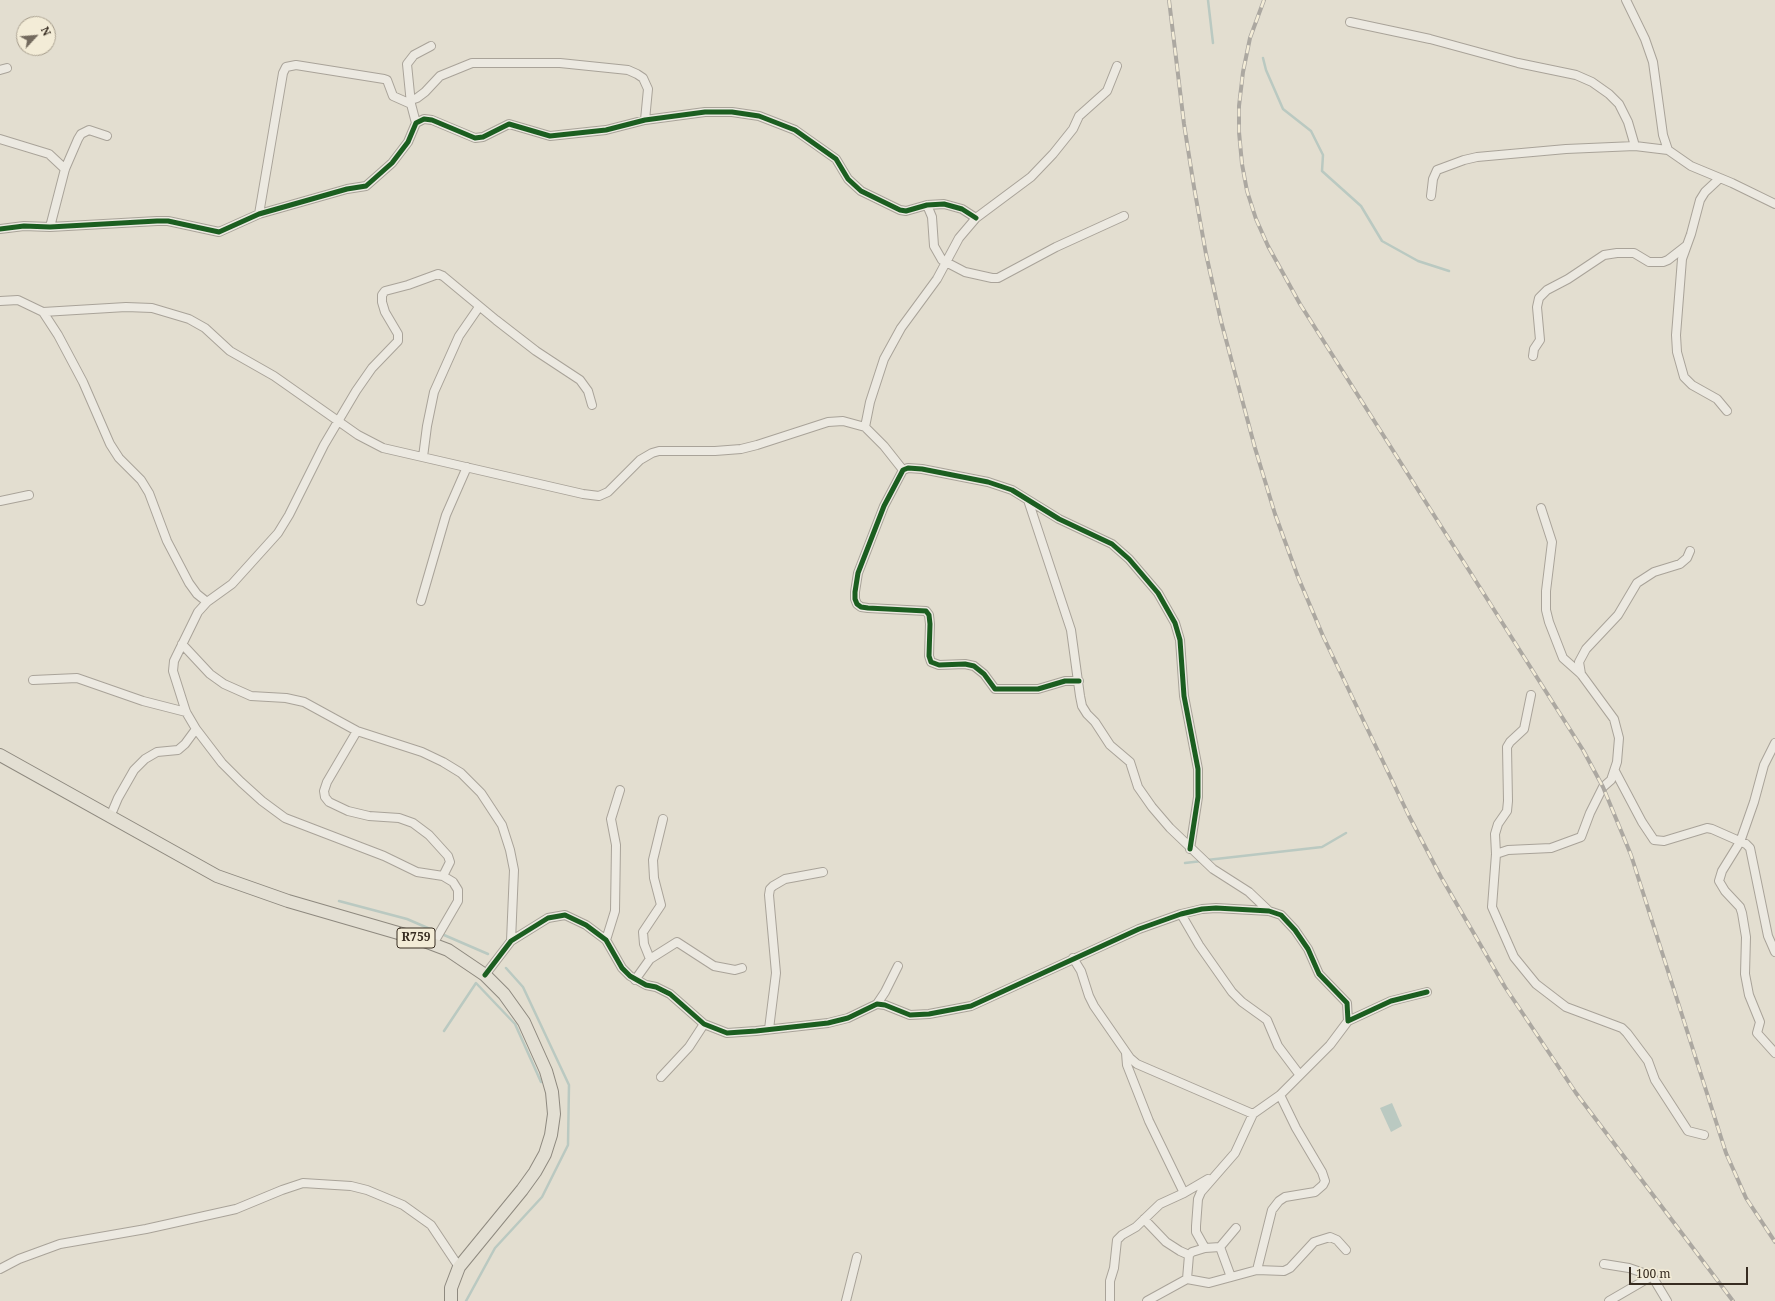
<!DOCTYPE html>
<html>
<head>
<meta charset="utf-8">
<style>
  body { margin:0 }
  #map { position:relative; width:1775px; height:1301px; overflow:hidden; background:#e3ded0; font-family:"Noto Serif",serif }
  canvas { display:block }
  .north { position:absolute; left:16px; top:16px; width:40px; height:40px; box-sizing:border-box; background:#f3ecd7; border:1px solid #a89f8e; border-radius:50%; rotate:64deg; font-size:11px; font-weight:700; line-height:16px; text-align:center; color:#372c21 }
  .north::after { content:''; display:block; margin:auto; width:14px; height:18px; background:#736a5e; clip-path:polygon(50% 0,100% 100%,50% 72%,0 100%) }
  .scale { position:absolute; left:1629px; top:1267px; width:119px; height:18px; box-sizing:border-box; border:2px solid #372c21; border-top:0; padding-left:5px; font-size:12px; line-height:14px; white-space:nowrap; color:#372c21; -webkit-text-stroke:3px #f3ecd7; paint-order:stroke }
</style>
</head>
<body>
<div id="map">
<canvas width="1775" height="1301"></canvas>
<div class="north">N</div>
<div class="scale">100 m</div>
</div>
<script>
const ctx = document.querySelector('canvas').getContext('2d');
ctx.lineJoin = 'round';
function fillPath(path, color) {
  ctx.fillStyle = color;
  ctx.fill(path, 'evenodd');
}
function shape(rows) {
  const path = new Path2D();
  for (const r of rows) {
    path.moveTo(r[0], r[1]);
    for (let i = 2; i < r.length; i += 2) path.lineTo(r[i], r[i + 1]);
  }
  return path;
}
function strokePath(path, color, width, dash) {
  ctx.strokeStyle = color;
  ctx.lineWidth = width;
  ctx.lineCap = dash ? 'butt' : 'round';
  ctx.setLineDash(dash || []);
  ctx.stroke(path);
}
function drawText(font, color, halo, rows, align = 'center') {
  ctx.font = font + ' "Noto Serif",serif';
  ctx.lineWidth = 3;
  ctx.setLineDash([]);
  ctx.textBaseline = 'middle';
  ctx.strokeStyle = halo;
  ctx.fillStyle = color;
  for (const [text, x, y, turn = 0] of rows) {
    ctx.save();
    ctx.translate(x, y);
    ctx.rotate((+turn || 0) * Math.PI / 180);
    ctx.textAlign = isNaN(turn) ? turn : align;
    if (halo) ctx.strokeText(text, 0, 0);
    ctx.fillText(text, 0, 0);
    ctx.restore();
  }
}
const water = shape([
  [1392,1103,1402,1126,1391,1132,1380,1108]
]);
const stream = shape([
  [1208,0,1213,43],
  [1263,58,1266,70,1283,109,1311,131,1323,155,1322,171,1361,206,1382,241,1418,261,1449,271],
  [1207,860,1322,847,1346,833],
  [1185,863,1202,861],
  [339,901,407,919,488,954],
  [444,1031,476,983,515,1024,541,1082],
  [466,1301,495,1248,542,1197,568,1145,569,1085,523,987,506,968]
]);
const street = shape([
  [1626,0,1645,39,1653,62,1663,135,1668,150,1691,166,1732,183,1775,204],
  [1350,22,1430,39,1518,63,1576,75,1592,82,1609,94,1619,104,1628,122,1635,146],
  [0,70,7,68],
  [411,100,417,98,425,92,440,76,472,63,560,63,628,70,637,74,643,78,648,89,645,120],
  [411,104,407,64,414,55,431,46],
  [0,139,49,154,65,169],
  [1720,178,1705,192,1700,200,1691,234,1682,259,1676,335,1677,352,1684,377,1692,385,1717,399,1727,411],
  [1431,196,1433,179,1437,170,1464,160,1477,157,1566,149,1635,146,1668,150],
  [927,205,932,217,934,246,942,260,965,272,992,278,998,278,1056,247,1124,216],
  [259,214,283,73,286,67,296,65,384,79,387,80,393,96,411,104,416,123],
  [50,227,65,169,78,139,81,134,89,130,107,136],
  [0,229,24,226,50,227,157,221,168,221,219,232,259,214,347,189,366,186,392,163,408,142,416,123,424,119,432,120,475,138,483,137,509,124,550,136,606,130,645,120,705,112,732,112,759,116,795,130,836,159,848,179,861,191,900,210,906,211,927,205,944,204,962,209,976,218],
  [0,301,18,300,43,312,58,335,83,382,110,444,119,458,141,480,149,493,167,541,189,583,197,594,207,602],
  [43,312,126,307,152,308,189,319,205,328,230,351,274,376,358,435,383,448,583,494,599,496,608,492,640,460,652,453,659,451,715,451,741,449,757,445,828,422,843,421,865,427,884,446,903,470],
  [1533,356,1534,349,1540,340,1537,307,1539,298,1547,290,1568,279,1604,255,1617,253,1634,253,1649,262,1663,262,1668,260,1686,246],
  [865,427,870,402,884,359,901,328,937,279,959,238,976,218,1031,177,1053,154,1073,129,1079,116,1107,91,1117,66],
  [423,457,427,426,434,392,459,336,479,307],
  [1028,500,1071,630,1080,696,1082,706,1087,714,1095,722,1110,745,1130,762,1138,787,1152,807,1170,828,1213,869,1249,892,1269,911],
  [0,501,29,495],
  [421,601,446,515,467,467],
  [182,644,210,674,224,684,251,696,286,698,304,702,357,731,422,752,443,762,461,773,481,793,502,825,510,850,514,870,511,941],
  [1581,674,1579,662,1586,649,1618,615,1637,583,1654,572,1680,564,1687,558,1690,551],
  [33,680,77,678,143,701,186,712],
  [1079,681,1065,681,1038,689,995,689,984,674,974,666,965,664,939,665,931,662,929,656,930,624,929,615,926,611,868,608,861,607,857,604,855,599,855,592,858,573,884,506,903,470,908,468,922,469,988,482,1012,490,1059,519,1112,544,1129,559,1158,593,1175,623,1180,640,1184,696,1198,769,1198,797,1190,849],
  [1531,695,1524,729,1510,742,1507,747,1508,801,1507,811,1498,824,1495,834,1496,854,1492,907,1514,957,1536,984,1566,1007,1622,1028,1627,1033,1648,1061,1655,1080,1688,1131,1704,1135],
  [196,729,222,763,241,782,262,801,285,818,384,856,417,872,443,876,453,882,458,890,458,901,433,944],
  [357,731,327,782,324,791,325,797,329,802,348,811,369,816,399,818,413,823,429,835,448,856,450,862,443,876],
  [1775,743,1764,765,1754,802,1740,842,1722,871,1719,881,1725,891,1740,907,1742,913,1746,937,1745,974,1749,995,1760,1022,1757,1033,1775,1053],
  [1615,771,1642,822,1654,840,1664,841,1707,828,1712,829,1746,844,1750,848,1768,936,1775,952],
  [110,817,118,798,134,770,145,759,157,752,178,750,185,744,196,729,186,712,173,671,174,661,198,612,207,602,232,584,278,533,289,515,324,445,356,391,372,368,398,341,398,334,385,312,382,302,382,295,385,291,408,285,438,274,443,276,496,320,536,351,580,380,588,391,592,405],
  [1496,854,1508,850,1551,848,1581,837,1590,813,1603,787,1611,780,1617,762,1619,738,1614,719,1581,674,1563,658,1549,622,1546,610,1546,591,1552,542,1541,508],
  [1181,914,1199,945,1232,992,1242,1002,1267,1020,1278,1046,1299,1074],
  [606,940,615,911,616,845,611,819,620,790],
  [1073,958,1081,971,1089,996,1094,1006,1130,1058,1137,1064,1253,1114],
  [650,959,644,944,643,932,661,905,654,878,653,860,663,819],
  [485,975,511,941,548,918,565,915,586,925,606,940,622,968,630,976,646,985,656,987,670,994,704,1024,727,1033,756,1031,828,1023,848,1018,877,1004,885,1005,910,1015,929,1014,971,1006,1139,929,1181,914,1202,909,1216,908,1269,911,1281,915,1295,930,1308,949,1319,974,1347,1003,1348,1021,1391,1001,1427,992],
  [635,980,650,959,677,942,714,966,735,970,742,968],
  [877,1004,885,992,898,966],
  [769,1029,776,973,769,895,770,889,773,886,785,879,823,872],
  [1126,1053,1127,1065,1149,1121,1184,1193],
  [661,1077,689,1047,704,1024],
  [1144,1219,1166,1242,1180,1251,1189,1255],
  [1205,1248,1196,1232,1196,1226,1198,1199,1201,1192,1235,1153,1253,1114,1280,1095,1330,1045,1348,1021],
  [1604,1264,1629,1268,1652,1276,1667,1301],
  [0,1269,19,1259,60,1244,146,1229,236,1209,282,1190,303,1183,351,1186,367,1190,403,1205,431,1225,459,1267],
  [1257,1270,1272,1210,1279,1201,1285,1197,1315,1192,1323,1185,1325,1181,1322,1172,1296,1128,1280,1095],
  [1231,1277,1220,1247,1236,1228],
  [1187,1279,1209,1283,1257,1270,1284,1271,1290,1268,1314,1242,1330,1237,1337,1240,1346,1250],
  [846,1301,857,1257],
  [1110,1301,1110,1281,1114,1268,1117,1240,1122,1235,1136,1227,1160,1204,1184,1193,1208,1179],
  [1147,1301,1187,1279,1189,1255,1192,1252,1205,1248,1220,1247],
  [1609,1301,1652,1276]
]);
const primary = shape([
  [0,755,217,876,288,901,419,939,448,950,485,975,504,994,524,1022,546,1071,552,1092,554,1114,551,1135,545,1154,535,1172,522,1190,459,1267,451,1288,451,1301]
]);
const rail = shape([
  [1169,0,1184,124,1194,187,1206,254,1221,321,1255,448,1275,514,1298,577,1323,636,1409,816,1441,877,1505,987,1576,1093,1733,1301],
  [1264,0,1250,38,1243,72,1239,106,1239,132,1242,164,1247,191,1256,219,1268,246,1300,304,1583,750,1603,787,1631,855,1726,1153,1746,1198,1775,1242]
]);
const cycleway = shape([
  [0,229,24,226,50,227,157,221,168,221,219,232,259,214,347,189,366,186,392,163,408,142,416,123,424,119,432,120,475,138,483,137,509,124,550,136,606,130,645,120,705,112,732,112,759,116,795,130,836,159,848,179,861,191,900,210,906,211,927,205,944,204,962,209,976,218],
  [1079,681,1065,681,1038,689,995,689,984,674,974,666,965,664,939,665,931,662,929,656,930,624,929,615,926,611,868,608,861,607,857,604,855,599,855,592,858,573,884,506,903,470,908,468,922,469,988,482,1012,490,1059,519,1112,544,1129,559,1158,593,1175,623,1180,640,1184,696,1198,769,1198,797,1190,849],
  [485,975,511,941,548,918,565,915,586,925,606,940,622,968,630,976,646,985,656,987,670,994,704,1024,727,1033,756,1031,828,1023,848,1018,877,1004,885,1005,910,1015,929,1014,971,1006,1139,929,1181,914,1202,909,1216,908,1269,911,1281,915,1295,930,1308,949,1319,974,1347,1003,1348,1021,1391,1001,1427,992]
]);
const shields = [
  [416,938,38]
];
const shieldNames = [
  ["R759",416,938]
];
fillPath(water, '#bac9c1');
strokePath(stream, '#bac9c1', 2.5);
strokePath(street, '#a9a399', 10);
strokePath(primary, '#8e897f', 14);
strokePath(street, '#ece9e1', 8);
strokePath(primary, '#e3dfd3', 12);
strokePath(rail, '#aca8a1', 4);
strokePath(rail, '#f3ecd7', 2.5, [8]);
strokePath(cycleway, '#1b5e20', 5);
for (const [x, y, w] of shields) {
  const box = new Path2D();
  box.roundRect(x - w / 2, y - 10, w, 20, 3);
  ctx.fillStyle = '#f3ecd7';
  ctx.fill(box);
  strokePath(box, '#372c21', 1);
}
drawText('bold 12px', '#372c21', null, shieldNames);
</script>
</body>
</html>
